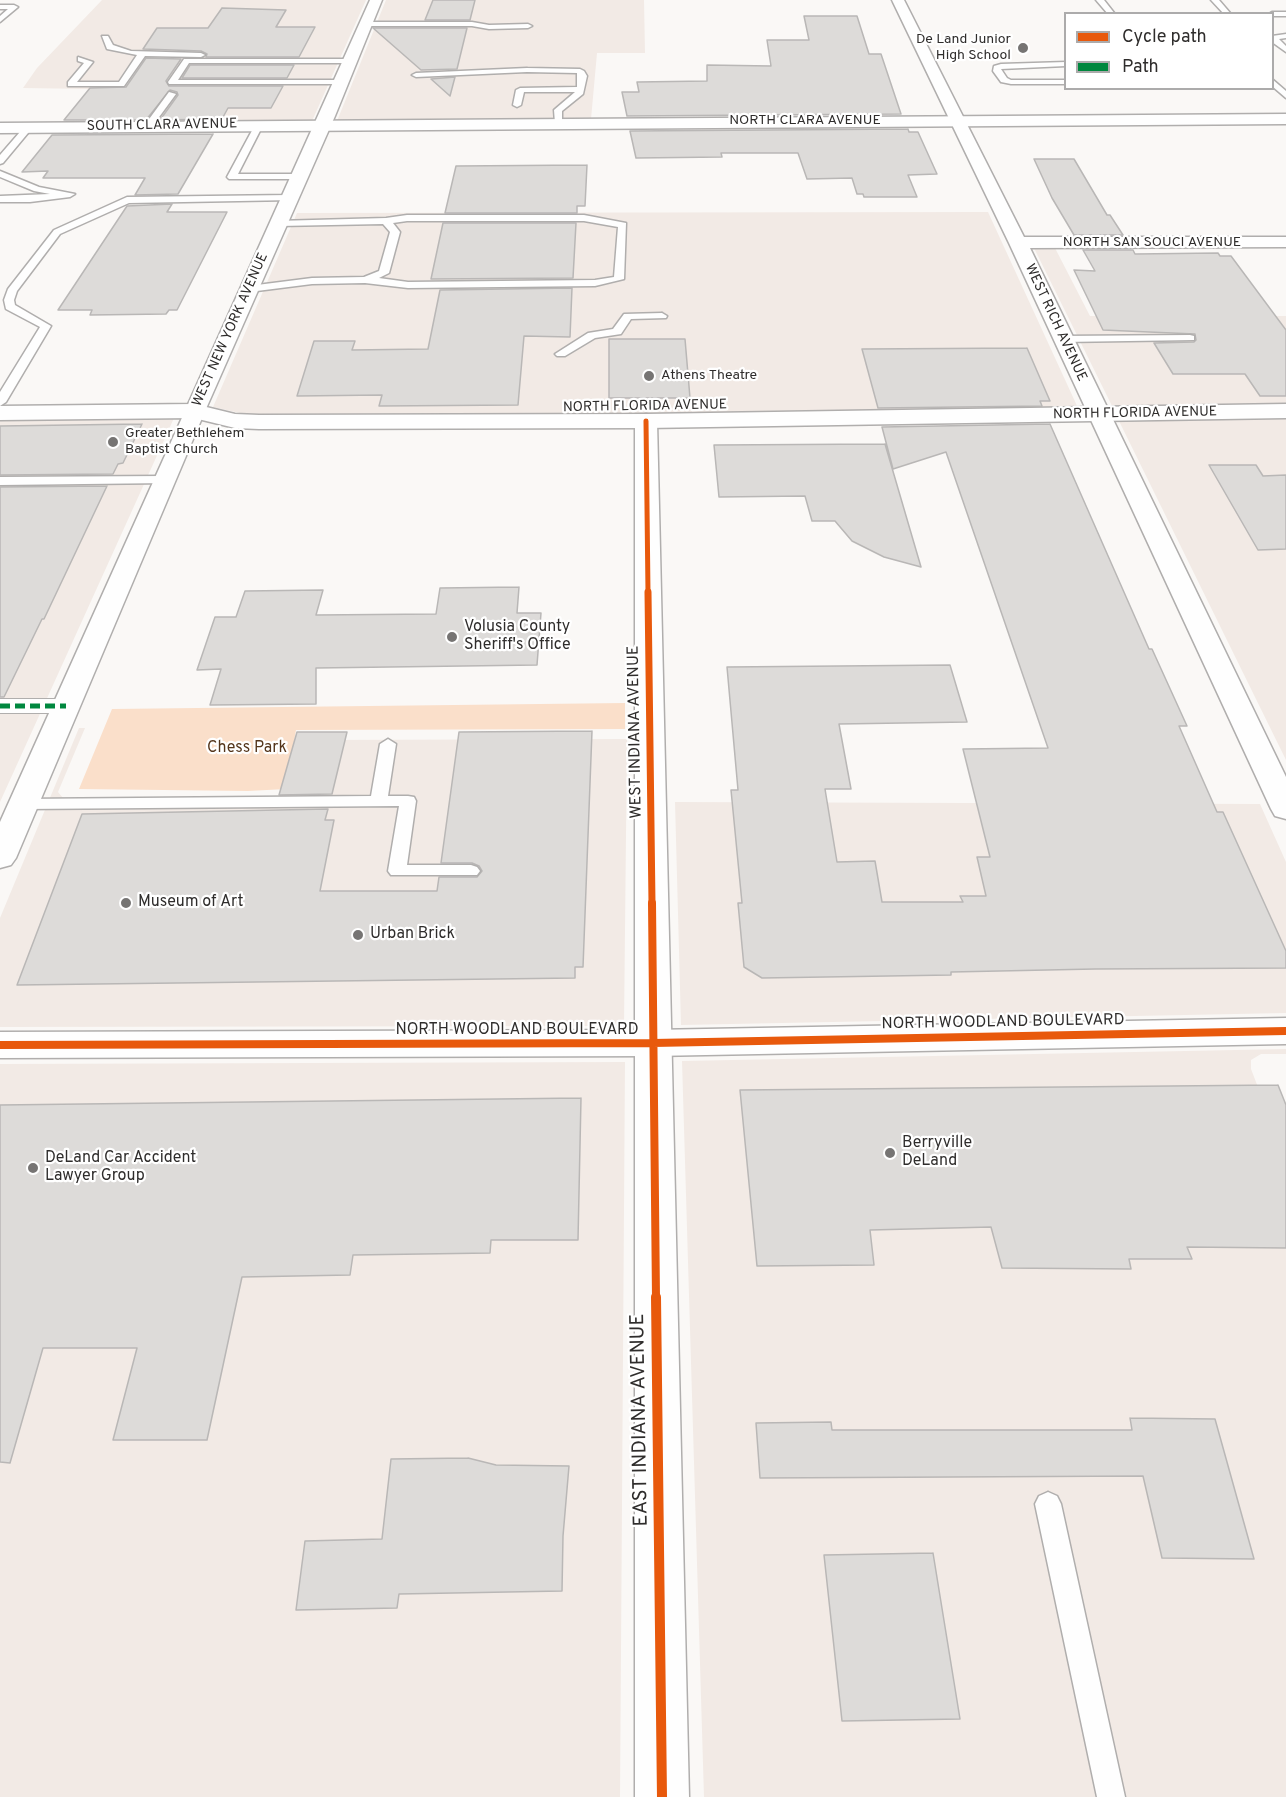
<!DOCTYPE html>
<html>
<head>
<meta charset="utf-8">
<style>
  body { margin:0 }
  #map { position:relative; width:1286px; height:1797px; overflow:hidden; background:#faf8f6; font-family:Overpass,sans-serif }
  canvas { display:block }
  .legend { position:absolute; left:1064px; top:12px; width:210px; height:78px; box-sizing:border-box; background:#fff; border:2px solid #acabab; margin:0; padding:8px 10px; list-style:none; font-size:18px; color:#2f2d2c }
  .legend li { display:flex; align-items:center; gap:12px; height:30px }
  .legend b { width:30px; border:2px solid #acabab }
</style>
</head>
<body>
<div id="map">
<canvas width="1286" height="1797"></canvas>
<ul class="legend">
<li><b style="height:8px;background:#e8590c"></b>Cycle path</li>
<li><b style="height:8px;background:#00873e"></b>Path</li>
</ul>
</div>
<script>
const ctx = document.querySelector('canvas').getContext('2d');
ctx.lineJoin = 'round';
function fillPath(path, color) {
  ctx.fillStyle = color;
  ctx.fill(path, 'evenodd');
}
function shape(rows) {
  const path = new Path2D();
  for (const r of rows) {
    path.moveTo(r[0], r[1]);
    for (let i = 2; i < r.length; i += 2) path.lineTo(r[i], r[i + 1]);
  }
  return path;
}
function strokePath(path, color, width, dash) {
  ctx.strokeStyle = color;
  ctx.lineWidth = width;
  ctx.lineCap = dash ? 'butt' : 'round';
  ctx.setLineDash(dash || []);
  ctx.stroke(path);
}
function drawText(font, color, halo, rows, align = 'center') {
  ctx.font = font + ' Overpass,sans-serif';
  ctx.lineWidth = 4.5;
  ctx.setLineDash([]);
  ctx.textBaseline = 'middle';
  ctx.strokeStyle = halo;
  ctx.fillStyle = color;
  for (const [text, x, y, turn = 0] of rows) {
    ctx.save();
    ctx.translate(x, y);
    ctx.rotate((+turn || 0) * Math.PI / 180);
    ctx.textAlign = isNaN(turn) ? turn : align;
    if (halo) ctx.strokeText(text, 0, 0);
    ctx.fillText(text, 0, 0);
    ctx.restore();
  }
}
const built = shape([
  [102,0,366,0,312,121,132,123,156,90,23,88,37,68],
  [386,0,644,0,645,53,597,53,591,119,337,121],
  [988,212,1078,408,646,414,263,416,244,414,213,407,297,213],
  [1034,248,1055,248,1090,316,1286,316,1286,404,1113,408],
  [174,418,0,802,0,420],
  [1286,418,1286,760,1119,421],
  [79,728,85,728,58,792,63,798,74,800,291,800,301,795,306,789,314,740,627,739,624,1026,0,1027,0,918],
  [675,802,1260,804,1286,862,1286,1013,681,1025],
  [1286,1049,1286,1054,1261,1054,1251,1060,1251,1069,1286,1160,1286,1797,704,1797,682,1061],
  [625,1062,620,1797,0,1797,0,1064]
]);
const green = shape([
  [625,703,625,729,296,730,286,789,248,791,79,789,112,709]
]);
const building = shape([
  [433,0,475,0,470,20,425,20,433,0],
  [222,8,286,10,276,27,315,27,299,57,206,57,207,54,201,51,143,49,157,28,208,28,222,8],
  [804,16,857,16,869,54,881,54,901,114,627,116,622,92,639,92,637,82,707,81,707,65,771,66,767,40,809,40,804,16],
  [373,28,467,28,457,69,421,70,373,28],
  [146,58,181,59,166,81,169,86,283,86,271,108,228,108,222,119,160,120,178,95,177,92,170,90,146,120,64,120,90,88,126,87,146,58],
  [190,65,294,65,287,78,182,78,190,65],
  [455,77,450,96,431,79,455,77],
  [908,129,909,132,918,132,937,174,908,175,917,197,864,197,863,194,857,194,852,178,807,179,798,153,721,153,722,157,636,158,630,131,908,129],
  [213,134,178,194,135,195,145,178,43,178,48,171,22,172,52,135,213,134],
  [1034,159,1074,159,1107,215,1110,215,1123,235,1074,235,1052,198,1034,159],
  [587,165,585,206,577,206,577,213,445,213,456,166,587,165],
  [172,204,167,212,227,212,177,310,169,310,166,314,90,315,92,310,58,310,127,206,172,204],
  [443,223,576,223,573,278,431,279,443,223],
  [1083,250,1133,250,1135,254,1218,253,1220,256,1231,256,1286,330,1286,396,1260,396,1245,374,1173,374,1154,343,1194,342,1196,340,1195,334,1103,330,1074,270,1095,271,1083,250],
  [572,288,570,337,524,336,518,405,379,406,382,395,297,396,314,341,355,341,352,350,428,349,440,290,572,288],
  [609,339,685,339,690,398,609,398,609,339],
  [1027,348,1050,401,1040,401,1042,406,878,408,862,349,1027,348],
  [142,424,123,463,118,464,113,474,0,475,0,426,142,424],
  [1050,424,1149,649,1152,649,1187,726,1179,726,1217,812,1223,812,1286,951,1286,968,1095,969,951,972,951,975,762,978,744,967,738,903,742,903,731,790,738,790,727,667,950,665,967,722,839,724,851,789,825,789,837,862,875,861,882,902,963,902,960,896,986,896,977,857,990,857,963,749,1048,748,946,452,893,469,882,427,1050,424],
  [885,444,921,567,884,557,852,541,835,521,812,521,805,496,719,497,714,445,885,444],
  [1209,465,1256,465,1263,476,1286,475,1286,549,1258,550,1209,465],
  [107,486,44,619,42,619,4,697,0,697,0,487,107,486],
  [519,587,517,613,541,613,537,665,316,668,316,704,210,705,221,669,197,670,215,617,236,617,245,591,323,590,316,615,436,614,440,588,519,587],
  [592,731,583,967,575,967,575,978,17,985,82,814,328,809,325,820,334,820,320,891,437,891,439,877,477,877,482,871,479,866,472,863,441,863,459,732,592,731],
  [297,732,347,732,332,794,279,795,297,732],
  [1278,1085,1286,1105,1286,1248,1187,1247,1192,1259,1129,1259,1131,1269,1002,1268,991,1227,870,1230,874,1265,757,1266,740,1090,1278,1085],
  [581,1098,578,1240,491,1240,490,1253,353,1255,350,1275,242,1277,207,1440,113,1440,137,1348,43,1348,10,1463,0,1462,0,1105,581,1098],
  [1130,1418,1215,1419,1254,1559,1162,1558,1143,1476,760,1478,756,1423,831,1422,832,1430,1132,1430,1130,1418],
  [468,1458,496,1465,569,1466,563,1536,562,1591,399,1594,397,1608,296,1610,305,1541,382,1539,391,1459,468,1458],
  [933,1553,960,1719,842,1721,824,1555,933,1553]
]);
const service = shape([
  [1096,0,1104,0,1115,14,1108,14,1096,0],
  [1211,0,1219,0,1231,14,1224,14,1211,0],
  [0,5,14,5,18,7,0,22,0,16,8,9,0,9,0,5],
  [1272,12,1286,12,1286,16,1272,16,1272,14,1269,14,1272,12],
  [366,22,472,22,489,25,528,24,532,26,528,28,489,29,472,26,363,26,366,22],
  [1286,34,1286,38,1279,39,1286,46,1286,52,1272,42,1272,36,1286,34],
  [102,36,108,36,113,45,131,51,201,53,205,55,201,57,145,56,124,86,68,86,68,82,84,63,78,61,78,57,93,62,77,82,119,82,137,55,107,49,102,36],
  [184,59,350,59,354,61,350,63,189,63,178,80,344,80,345,82,341,84,169,84,168,82,184,59],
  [1066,62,1066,66,1001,69,1007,78,1011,80,1066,80,1066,84,1011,84,1001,82,993,71,994,66,1001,64,1066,62],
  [527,68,580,69,584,71,587,76,583,94,562,111,562,125,555,123,554,110,575,92,524,92,521,105,517,107,513,105,516,90,520,88,577,87,577,73,527,72,416,77,412,75,416,73,527,68],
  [1272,79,1286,91,1286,98,1272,86,1272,79],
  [169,92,176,94,151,128,145,128,144,126,169,92],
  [259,122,263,125,238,174,300,174,303,175,303,179,229,179,227,177,255,125,259,122],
  [26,125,33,127,3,163,0,164,0,155,26,125],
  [0,171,39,187,75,194,70,197,30,202,0,202,0,196,50,194,34,191,0,177,0,171],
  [290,195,293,196,293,200,129,203,60,234,17,291,14,300,15,305,51,326,6,402,0,406,0,392,40,327,6,309,4,300,8,289,54,230,127,197,290,195],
  [407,215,584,215,626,223,624,279,595,286,408,288,365,283,312,284,249,292,244,289,249,286,312,278,364,277,379,271,390,232,383,224,279,226,276,225,276,221,386,218,407,215],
  [407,221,584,221,618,227,614,277,595,280,408,282,379,278,389,273,400,232,393,223,407,221],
  [662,313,667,316,666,318,631,319,621,334,595,338,565,356,557,356,555,354,588,333,613,329,624,314,662,313],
  [1190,335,1194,336,1194,340,1063,342,1057,339,1063,336,1190,335],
  [164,476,170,480,169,483,0,485,0,477,164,476],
  [388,739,396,744,388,796,408,796,414,797,416,801,407,865,471,865,477,867,480,871,477,875,391,875,388,871,399,806,23,809,17,808,15,804,17,800,23,799,371,796,380,744,388,739],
  [1048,1492,1057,1496,1061,1504,1125,1797,1097,1797,1035,1504,1039,1496,1048,1492]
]);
const pedestrian = shape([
  [0,699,66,699,74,701,77,706,74,711,66,713,0,713,0,699]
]);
const minor = shape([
  [892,0,904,0,1024,237,1286,237,1286,247,1030,248,1286,777,1286,819,1275,816,1271,809,1009,243,892,0],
  [646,414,654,416,657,421,689,1797,635,1797,635,421,638,416,646,414]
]);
const tertiary = shape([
  [1286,114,1286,124,0,133,0,123,1286,114],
  [194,404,235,414,259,415,646,414,1286,404,1286,418,646,428,259,429,235,428,194,418,0,420,0,406,194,404]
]);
const primary = shape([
  [370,0,382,0,335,116,205,411,16,858,11,865,0,868,0,822,370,0],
  [1286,1018,1286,1044,653,1056,0,1058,0,1032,653,1030,1286,1018]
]);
const quiet = shape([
  [0,706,66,706]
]);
const cyclewayFar3 = shape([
  [646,421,648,593]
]);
const cyclewayFar2 = shape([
  [648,592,652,904]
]);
const cyclewayFar1 = shape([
  [652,903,656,1298],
  [0,1045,653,1043,1286,1031]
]);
const cycleway = shape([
  [656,1297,662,1797]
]);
const markers = [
  [1023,48,6,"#767473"],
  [649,376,6,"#767473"],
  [113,442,6,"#767473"],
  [452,637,6,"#767473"],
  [126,903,6,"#767473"],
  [358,935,6,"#767473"],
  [890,1153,6,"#767473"],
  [33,1168,6,"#767473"]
];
const farPoinames = [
  ["De Land Junior",1011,40,"right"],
  ["High School",1011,56,"right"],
  ["Athens Theatre",661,376],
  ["Greater Bethlehem",125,434],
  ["Baptist Church",125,450]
];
const farStreetnames = [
  ["NORTH CLARA AVENUE",805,121],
  ["SOUTH CLARA AVENUE",162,126,-1],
  ["NORTH SAN SOUCI AVENUE",1152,243],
  ["WEST RICH AVENUE",1055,323,65],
  ["WEST NEW YORK AVENUE",231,330,-66],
  ["NORTH FLORIDA AVENUE",645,407,-1],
  ["NORTH FLORIDA AVENUE",1135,414,-1]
];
const poiNames = [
  ["Volusia County",464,628],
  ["Sheriff's Office",464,646],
  ["Museum of Art",138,903],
  ["Urban Brick",370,935],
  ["Berryville",902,1144],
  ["DeLand",902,1162],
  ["DeLand Car Accident",45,1159],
  ["Lawyer Group",45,1177]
];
const streetNames = [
  ["WEST INDIANA AVENUE",636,732,-91],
  ["NORTH WOODLAND BOULEVARD",1003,1023,-1],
  ["NORTH WOODLAND BOULEVARD",517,1031]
];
const parkNames = [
  ["Chess Park",247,749]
];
const nearStreetnames = [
  ["EAST INDIANA AVENUE",641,1420,-91]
];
fillPath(built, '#f2eae5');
fillPath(green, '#fadfca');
fillPath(building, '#dddbd9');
strokePath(building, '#b9b7b6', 1.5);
strokePath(service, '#b0aead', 3);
strokePath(pedestrian, '#b0aead', 2);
strokePath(minor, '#b0aead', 3);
strokePath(tertiary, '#b0aead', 3);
strokePath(primary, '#b0aead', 3);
fillPath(service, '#fefefe');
fillPath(pedestrian, '#fefefe');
fillPath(minor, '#fefefe');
fillPath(tertiary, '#fefefe');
fillPath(primary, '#fefefe');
strokePath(quiet, '#00873e', 5, [10, 5]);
strokePath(cyclewayFar3, '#e8590c', 5);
strokePath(cyclewayFar2, '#e8590c', 7);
strokePath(cyclewayFar1, '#e8590c', 8);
strokePath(cycleway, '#e8590c', 10);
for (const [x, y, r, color] of markers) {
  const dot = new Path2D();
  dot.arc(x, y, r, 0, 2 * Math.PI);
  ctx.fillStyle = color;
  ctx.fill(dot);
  strokePath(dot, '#fff', 2);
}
drawText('14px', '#2f2d2c', '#fff', farPoinames, 'left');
drawText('14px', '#2f2d2c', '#fff', farStreetnames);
drawText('16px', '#2f2d2c', '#fff', poiNames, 'left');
drawText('16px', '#2f2d2c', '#fff', streetNames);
drawText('16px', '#54351b', '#fff', parkNames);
drawText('20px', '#2f2d2c', '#fff', nearStreetnames);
</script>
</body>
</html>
